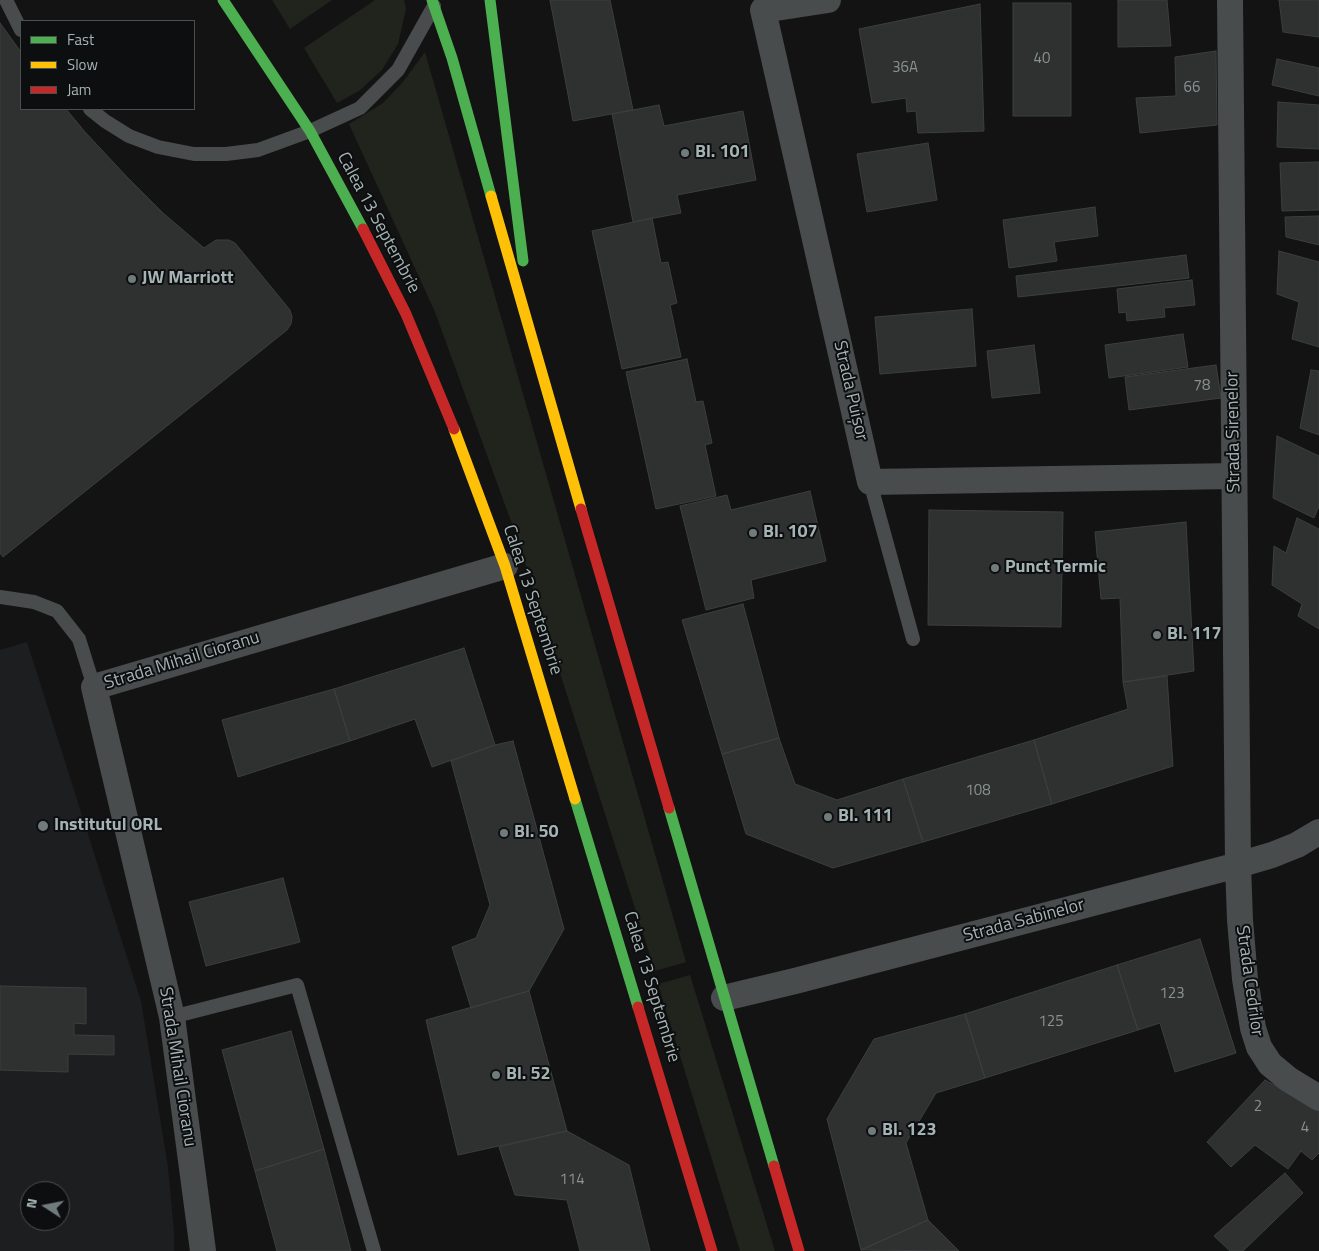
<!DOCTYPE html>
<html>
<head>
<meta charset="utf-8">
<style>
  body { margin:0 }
  #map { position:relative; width:1319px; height:1251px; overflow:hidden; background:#131313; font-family:"Titillium Web",sans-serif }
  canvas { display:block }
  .legend { position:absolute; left:20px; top:20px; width:175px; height:90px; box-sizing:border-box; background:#0d0e0f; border:1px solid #4a5051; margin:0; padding:6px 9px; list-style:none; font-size:15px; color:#a5b3b3 }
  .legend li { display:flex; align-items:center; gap:10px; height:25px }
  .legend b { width:25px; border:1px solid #4a5051 }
  .north { position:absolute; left:20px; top:1181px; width:50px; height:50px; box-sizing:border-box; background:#0d0e0f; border:1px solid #4a5051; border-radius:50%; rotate:281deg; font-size:14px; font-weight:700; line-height:20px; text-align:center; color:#a5b3b3 }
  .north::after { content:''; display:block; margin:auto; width:18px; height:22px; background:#727b7b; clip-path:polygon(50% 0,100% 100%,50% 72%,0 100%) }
</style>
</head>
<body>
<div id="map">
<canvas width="1319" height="1251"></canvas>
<ul class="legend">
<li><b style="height:6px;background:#4caf50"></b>Fast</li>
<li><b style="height:6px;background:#ffc107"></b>Slow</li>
<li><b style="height:6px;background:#c62828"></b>Jam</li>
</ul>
<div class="north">N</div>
</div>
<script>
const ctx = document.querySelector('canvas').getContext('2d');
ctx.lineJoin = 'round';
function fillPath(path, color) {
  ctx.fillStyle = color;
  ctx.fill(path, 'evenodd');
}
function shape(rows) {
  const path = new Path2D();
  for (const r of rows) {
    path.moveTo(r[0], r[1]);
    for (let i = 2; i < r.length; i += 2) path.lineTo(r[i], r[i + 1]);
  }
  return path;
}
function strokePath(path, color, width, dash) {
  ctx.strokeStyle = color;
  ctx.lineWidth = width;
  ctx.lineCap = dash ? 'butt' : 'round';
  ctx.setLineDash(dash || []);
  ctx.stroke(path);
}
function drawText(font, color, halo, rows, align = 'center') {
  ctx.font = font + ' "Titillium Web",sans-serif';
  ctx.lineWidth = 4;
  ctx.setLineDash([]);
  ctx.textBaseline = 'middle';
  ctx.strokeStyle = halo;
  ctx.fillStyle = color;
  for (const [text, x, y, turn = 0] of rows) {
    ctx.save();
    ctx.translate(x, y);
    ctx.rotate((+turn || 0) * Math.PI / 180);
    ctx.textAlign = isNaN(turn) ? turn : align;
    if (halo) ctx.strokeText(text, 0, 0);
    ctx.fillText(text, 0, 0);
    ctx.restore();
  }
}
const built = shape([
  [27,642,141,1001,168,1167,174,1232,174,1251,0,1251,0,650],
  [30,1191,60,1191,60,1221,30,1221]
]);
const green = shape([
  [272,0,332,0,290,29],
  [375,0,404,0,406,9,398,44,382,70,359,91,337,103,304,48],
  [425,52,686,962,655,971,517,538,435,312,349,124,383,103,402,83],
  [690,975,775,1251,740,1251,658,984]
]);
const building = shape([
  [550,0,610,0,633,110,573,121,550,0],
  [1118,0,1167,0,1171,46,1118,47,1118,0],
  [1279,0,1319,0,1319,37,1283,32,1279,0],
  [1013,3,1071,3,1071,116,1013,116,1013,3],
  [980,4,984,131,918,133,916,111,907,112,906,98,872,103,859,29,980,4],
  [0,23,21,52,21,109,66,109,85,132,128,178,163,213,204,248,216,240,229,240,235,243,290,310,292,317,291,324,287,330,3,557,0,553,0,23],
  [1216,51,1217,125,1140,133,1136,98,1176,96,1175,57,1216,51],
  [1277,59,1319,68,1319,96,1272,85,1277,59],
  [1278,102,1319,105,1319,149,1277,147,1278,102],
  [659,105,664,126,743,111,756,180,677,195,681,213,633,222,612,114,659,105],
  [928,143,937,200,867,212,857,154,928,143],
  [1319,162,1319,210,1282,211,1280,163,1319,162],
  [1095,207,1098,236,1054,242,1057,261,1009,268,1003,220,1095,207],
  [1319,216,1319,245,1286,237,1285,217,1319,216],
  [652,218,661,263,668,262,677,303,670,305,681,357,622,369,592,231,652,218],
  [1279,251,1319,262,1319,347,1292,339,1299,302,1277,294,1279,251],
  [1186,255,1189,278,1018,297,1016,276,1186,255],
  [1192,280,1195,305,1164,308,1165,317,1127,321,1126,312,1119,313,1117,289,1192,280],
  [972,309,976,366,880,374,875,317,972,309],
  [1183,334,1188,367,1109,378,1105,345,1183,334],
  [1034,345,1040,393,992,398,987,351,1034,345],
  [687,359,696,402,703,401,712,443,705,445,716,496,656,509,626,372,687,359],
  [1216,365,1221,398,1129,410,1125,377,1216,365],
  [1311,370,1319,371,1319,435,1300,428,1311,370],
  [1277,436,1319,456,1319,508,1318,508,1314,518,1273,498,1277,436],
  [810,491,826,561,751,580,754,598,706,610,680,506,727,495,731,510,810,491],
  [929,510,1063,512,1061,627,928,625,929,510],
  [1297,518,1319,529,1319,629,1298,616,1302,604,1272,585,1274,546,1286,553,1297,518],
  [1186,522,1194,671,1123,682,1120,598,1101,599,1095,532,1186,522],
  [743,604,779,738,722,754,682,620,743,604],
  [464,648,495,745,432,767,415,719,350,741,334,689,464,648],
  [1167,676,1173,766,1052,804,1034,740,1128,709,1123,682,1167,676],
  [334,689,350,741,238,777,222,720,334,689],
  [779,738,795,784,837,800,903,779,923,842,833,868,746,834,722,754,779,738],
  [1034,740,1052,804,923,842,903,779,1034,740],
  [513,741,564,929,529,991,471,1008,452,947,476,938,490,905,451,761,495,745,513,741],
  [283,878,300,942,206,966,189,902,283,878],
  [1200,939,1236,1053,1175,1072,1160,1023,1138,1030,1117,965,1200,939],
  [1117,965,1138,1030,985,1078,965,1014,1117,965],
  [0,986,86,988,86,1024,74,1023,74,1035,114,1036,114,1055,68,1054,68,1072,0,1070,0,986],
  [529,991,567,1131,458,1155,426,1020,529,991],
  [965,1014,985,1078,936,1093,906,1143,928,1220,861,1250,827,1119,874,1039,965,1014],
  [291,1031,324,1149,255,1171,222,1050,291,1031],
  [1265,1080,1319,1110,1319,1153,1312,1160,1301,1151,1288,1169,1255,1145,1231,1167,1207,1142,1265,1080],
  [567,1131,629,1165,650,1251,580,1251,567,1200,515,1195,499,1147,567,1131],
  [324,1149,351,1251,277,1251,255,1171,324,1149],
  [1285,1173,1303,1193,1243,1251,1230,1251,1214,1236,1285,1173],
  [928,1220,959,1251,861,1250,928,1220]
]);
const lane = shape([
  [6,0,21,30],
  [90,109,105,121,129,136,158,147,194,154,226,154,258,150,310,131,360,108,398,70,434,6],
  [870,482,913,639],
  [0,597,34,602,57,611,79,639,94,687],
  [172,1017,297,985,374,1251]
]);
const street = shape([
  [828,0,763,10,870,482,1234,476],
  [1230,0,1238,865,1240,920,1245,979,1253,1028,1259,1047,1270,1064,1288,1079,1319,1098],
  [724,998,795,981,1238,865,1272,855,1297,845,1319,832],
  [203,1251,172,1017,94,687,505,566]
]);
const fast = shape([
  [223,0,310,131,363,229],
  [432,0,452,58,491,196],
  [490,0,523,261],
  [575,799,638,1007],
  [669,808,774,1166]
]);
const slow = shape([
  [491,196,581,509],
  [454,429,505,566,575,799]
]);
const jam = shape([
  [363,229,406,314,454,429],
  [581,509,669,808],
  [638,1007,712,1251],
  [774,1166,799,1251]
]);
const markers = [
  [685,153,5,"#727b7b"],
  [132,279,5,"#727b7b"],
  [753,533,5,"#727b7b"],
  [995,568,5,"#727b7b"],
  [1157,635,5,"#727b7b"],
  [828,817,5,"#727b7b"],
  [43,826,6,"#727b7b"],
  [504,833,5,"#727b7b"],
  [496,1075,5,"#727b7b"],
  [872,1131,5,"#727b7b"]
];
const numberNames = [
  ["40",1042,59],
  ["36A",905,68],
  ["66",1192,88],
  ["78",1202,386],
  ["108",978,791],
  ["123",1172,994],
  ["125",1051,1022],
  ["2",1258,1107],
  ["4",1305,1128],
  ["114",572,1180]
];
const poiNames = [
  ["Bl. 101",695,153],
  ["JW Marriott",142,279],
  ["Bl. 107",763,533],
  ["Punct Termic",1005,568],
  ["Bl. 117",1167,635],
  ["Bl. 111",838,817],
  ["Institutul ORL",54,826],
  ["Bl. 50",514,833],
  ["Bl. 52",506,1075],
  ["Bl. 123",882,1131]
];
const streetNames = [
  ["Calea 13 Septembrie",378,223,62],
  ["Strada Puișor",850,391,77],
  ["Strada Sirenelor",1234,432,-91],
  ["Calea 13 Septembrie",532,600,72],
  ["Strada Mihail Cioranu",182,661,-17],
  ["Strada Sabinelor",1024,921,-15],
  ["Strada Cedrilor",1249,981,82],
  ["Calea 13 Septembrie",651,987,73],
  ["Strada Mihail Cioranu",177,1067,81]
];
fillPath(built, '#1d1e1f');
fillPath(green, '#21231d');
fillPath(building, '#2f3030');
strokePath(building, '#3c3f3f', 1);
strokePath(lane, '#484c4c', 14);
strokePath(street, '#484c4c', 26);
strokePath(fast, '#4caf50', 11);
strokePath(slow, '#ffc107', 11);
strokePath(jam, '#c62828', 11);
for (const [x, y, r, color] of markers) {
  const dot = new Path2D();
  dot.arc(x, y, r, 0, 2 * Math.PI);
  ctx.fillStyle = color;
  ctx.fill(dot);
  strokePath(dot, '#0d0e0f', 2);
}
drawText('15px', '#889292', null, numberNames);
drawText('bold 18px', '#a5b3b3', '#0d0e0f', poiNames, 'left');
drawText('18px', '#a5b3b3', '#0d0e0f', streetNames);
</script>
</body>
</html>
